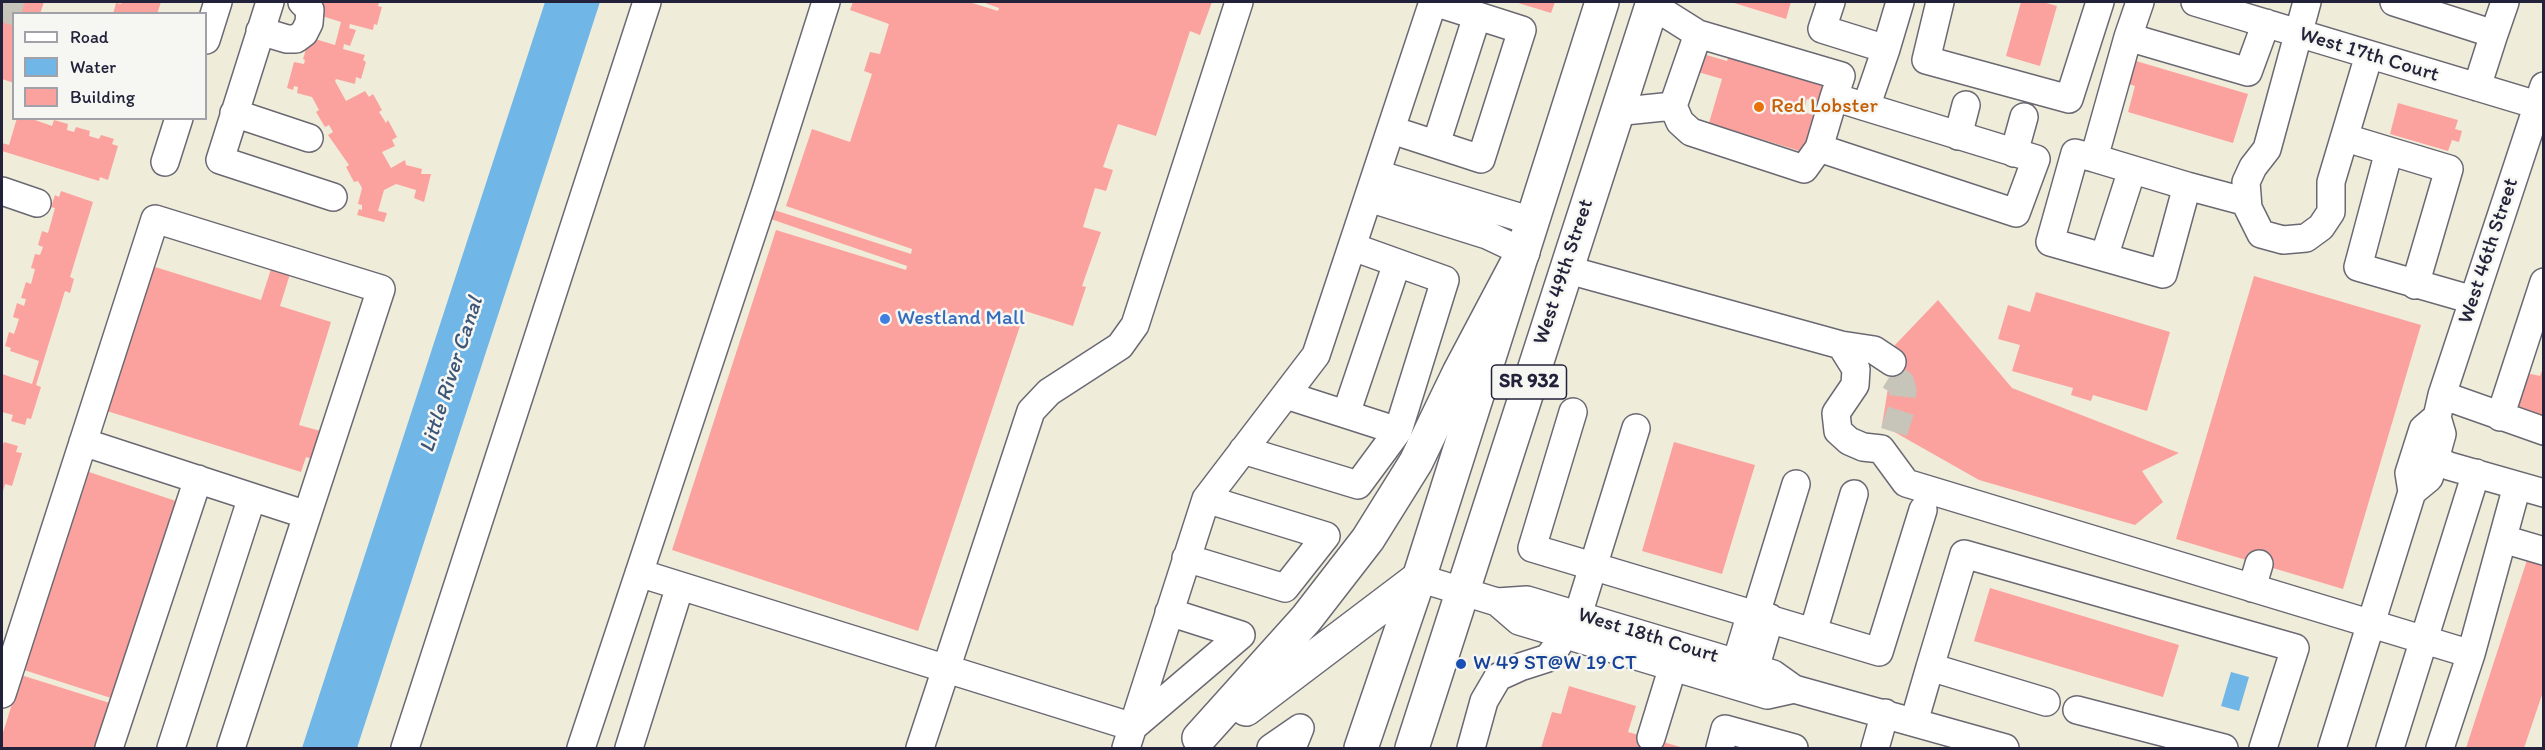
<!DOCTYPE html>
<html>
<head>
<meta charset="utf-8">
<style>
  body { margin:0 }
  #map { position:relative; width:2545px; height:750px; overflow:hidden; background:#f0ecda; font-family:Itim,sans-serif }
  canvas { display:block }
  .frame { position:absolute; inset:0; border:3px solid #22223b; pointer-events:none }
  .legend { position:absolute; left:12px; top:12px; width:195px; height:108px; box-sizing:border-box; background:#f6f6f2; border:2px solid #a1a1a9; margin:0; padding:8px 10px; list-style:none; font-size:18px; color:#22223b }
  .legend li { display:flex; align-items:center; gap:12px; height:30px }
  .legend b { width:30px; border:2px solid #a1a1a9 }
</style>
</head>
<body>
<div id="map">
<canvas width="2545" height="750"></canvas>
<div class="frame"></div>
<ul class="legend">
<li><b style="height:8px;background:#fff"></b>Road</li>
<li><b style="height:16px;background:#70b7e7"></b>Water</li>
<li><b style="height:16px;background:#fca29e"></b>Building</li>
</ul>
</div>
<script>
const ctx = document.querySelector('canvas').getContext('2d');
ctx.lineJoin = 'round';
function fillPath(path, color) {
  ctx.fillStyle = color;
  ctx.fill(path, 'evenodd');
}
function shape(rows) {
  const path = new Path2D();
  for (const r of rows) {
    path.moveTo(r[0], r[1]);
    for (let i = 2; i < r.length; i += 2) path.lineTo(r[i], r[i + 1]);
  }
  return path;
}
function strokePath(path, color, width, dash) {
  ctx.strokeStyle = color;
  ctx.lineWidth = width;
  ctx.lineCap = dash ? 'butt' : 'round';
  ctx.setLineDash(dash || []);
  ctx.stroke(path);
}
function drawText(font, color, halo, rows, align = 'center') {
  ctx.font = font + ' Itim,sans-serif';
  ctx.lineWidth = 5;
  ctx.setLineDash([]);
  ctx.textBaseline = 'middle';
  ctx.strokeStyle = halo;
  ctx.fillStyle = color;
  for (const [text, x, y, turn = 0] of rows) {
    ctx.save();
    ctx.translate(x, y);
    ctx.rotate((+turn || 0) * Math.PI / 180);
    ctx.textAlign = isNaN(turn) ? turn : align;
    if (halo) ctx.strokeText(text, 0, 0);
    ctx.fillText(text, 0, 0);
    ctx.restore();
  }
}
const water = shape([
  [545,2,600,2,357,748,302,748],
  [2231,672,2249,677,2239,711,2221,706]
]);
const building = shape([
  [2,2,44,2,40,14,14,14,14,83,2,79],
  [122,2,161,2,157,14,113,14,116,3,121,4],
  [321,2,379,2,378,6,382,7,377,25,374,24,373,30,350,24,349,28,356,30,350,46,344,44,343,49,365,55,363,60,366,62,361,79,356,77,355,84,336,79,335,81,346,101,365,91,369,97,373,94,382,110,379,112,386,123,388,120,397,137,392,140,395,146,382,152,391,168,405,160,406,165,422,169,421,174,431,174,424,202,414,198,416,190,396,184,384,190,378,211,387,213,384,222,357,215,359,209,362,210,362,205,358,204,362,188,358,181,354,182,346,167,349,165,328,135,333,132,329,125,325,127,316,112,319,110,312,97,297,93,298,87,294,86,293,90,287,88,294,62,304,64,305,60,303,59,308,43,312,45,315,39,335,45,341,22,322,16,319,10],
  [853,2,969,2,998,11,999,8,982,2,1212,2,1200,35,1190,31,1156,136,1118,124,1103,167,1113,170,1106,191,1095,188,1083,227,1101,232,1082,286,1086,287,1073,326,1025,311,918,631,672,550,776,230,906,270,907,266,765,217,768,208,911,254,912,249,786,206,812,129,850,142,872,74,864,71,870,52,880,54,889,24,850,10],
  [1515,2,1555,2,1551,13],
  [1731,2,1791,2,1786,19],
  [2021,2,2043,2,2057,6,2040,66,2006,56],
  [1703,54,1727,61,1729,55,1823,84,1818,102,1807,99,1803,112,1814,115,1803,152,1709,123,1722,79,1698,72],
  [2136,61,2248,94,2233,143,2128,112,2135,86,2129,84],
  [2398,103,2458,120,2455,129,2462,131,2459,142,2452,140,2448,151,2390,134],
  [17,118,36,118,35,120,52,126,54,120,68,124,67,130,74,132,76,127,90,131,89,136,99,139,101,135,114,139,112,144,118,146,108,180,100,177,99,181,2,151,2,143,9,145],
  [61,191,93,202,70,277,74,279,70,293,65,291,36,385,41,387,31,419,27,418,25,425,11,421,13,415,2,412,2,374,32,384,39,361,10,351,11,348,5,346,9,332,14,334,19,319,13,317,17,303,24,306,26,299,21,298,26,282,31,284,35,269,31,268,35,254,40,255,43,247,38,245,42,231,48,233,55,208,51,207,55,195,59,197],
  [152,266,261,300,271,269,290,274,280,306,331,322,299,425,324,432,315,460,306,457,301,472,107,411],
  [2254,276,2421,325,2343,589,2176,539],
  [2036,292,2170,332,2147,411,2093,395,2091,401,2071,395,2073,388,2012,371,2020,345,1998,339,2008,305,2030,312],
  [1938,300,2012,388,2179,453,2142,471,2163,502,2135,525,1979,480,1882,425,1895,345],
  [2543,368,2544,417,2515,417,2517,380,2531,374,2540,376],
  [4,442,18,446,16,452,22,453,12,486,5,484,2,495,2,447],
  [1674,442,1755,465,1722,574,1642,551],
  [89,472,179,502,114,699,24,670],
  [2527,560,2544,565,2544,689,2524,748,2466,748],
  [1990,588,2179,645,2163,697,1974,641],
  [21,675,113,704,99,748,2,748,2,736],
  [1569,686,1636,706,1628,732,1684,748,1541,748,1552,712,1561,714]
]);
const minorTunnel = shape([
  [2,8,21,14],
  [1890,376,1901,383,1903,390,1901,410,1894,432]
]);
const minor = shape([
  [270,2,220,160,333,197],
  [1831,2,1822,29,1886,49,1900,2],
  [1940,2,1926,60,2069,99,2100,2],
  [2140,2,2128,37,2248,72,2266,23],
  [2195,2,2544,107],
  [2307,2,2267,149,2253,167,2246,182,2248,208,2261,234,2283,240,2306,238,2321,227,2331,212,2331,182,2369,55],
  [2394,2,2494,34,2477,87],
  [1652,5,1698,34,1841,76,1834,97],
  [260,31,287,39,296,39,304,33,309,23,310,10,302,2],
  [1698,34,1673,106,1680,122,1691,132,1804,169,1819,148],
  [2494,34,2505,2],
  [2128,37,2094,158,2075,153,2050,242,2163,274,2187,186,2247,202],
  [206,40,218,2],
  [1866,107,1834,97,1819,148,2016,213,2036,159,1866,107,1886,49],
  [1615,112,1673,106],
  [234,113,309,138],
  [1392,130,1481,159,1522,30,1434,2],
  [1958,136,1966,105],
  [2346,138,2389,151,2358,267,2473,300],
  [1436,144,1477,16],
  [2389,151,2449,169,2415,285],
  [2014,153,2024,117],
  [2094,158,2187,186],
  [165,162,179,118],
  [1377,174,1532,221],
  [2,191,37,203],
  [1369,198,1487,235,1523,252],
  [2104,257,2132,170],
  [1565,269,1841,345,1874,350,1892,362],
  [1841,345,1856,369,1855,385,1836,413,1838,431,1849,441,1863,447,1881,449,1906,483,2471,654,2440,748],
  [1286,395,1398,431],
  [2442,395,2544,431],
  [1573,412,1532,548,1879,652,1923,510],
  [1346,414,1397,263],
  [2500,417,2544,282],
  [83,442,307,515],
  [1243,450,1358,485,1398,431,1445,280,1353,247],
  [2435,459,2449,466,2544,493],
  [2412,492,2429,478,2435,459,2442,434,2437,417,2442,395,2544,86],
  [2503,539,2544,551],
  [1186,558,1285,588,1326,536,1206,499],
  [639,573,1133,727,1241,635,1169,612],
  [1419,578,1497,602,1527,600,1773,674,1794,689,2005,748],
  [2252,588,2259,564],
  [1497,602,1519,621,1767,695,1794,689],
  [1756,614,1796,484],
  [1578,615,1636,428],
  [1813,632,1854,494],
  [2471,654,2517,486],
  [1736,663,1751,613],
  [1755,669,1770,618],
  [2,694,155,219,381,289,231,748],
  [2046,702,1930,667,1964,554,2295,648,2263,748],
  [2077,710,2224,748],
  [1914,722,1930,667],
  [1651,738,1678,650],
  [109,748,198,479],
  [171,748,252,497],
  [405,748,647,2],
  [581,748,766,191,826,2],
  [629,748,680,586],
  [920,748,1031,411,1049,392,1120,346,1135,325,1239,2],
  [1126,748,1206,499,1316,355,1433,2],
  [1271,748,1300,728,1292,748],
  [1471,748,1484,701,1498,677,1520,667,1548,658,1558,645,1562,634],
  [1720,748,1725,729,1794,748],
  [1875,748,1885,713],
  [2332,748,2412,492,2409,473,2423,429,2437,417],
  [2390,748,2476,473]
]);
const major = shape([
  [1361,748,1419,578,1602,2],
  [1412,748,1653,2]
]);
const highway = shape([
  [1246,709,1419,578],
  [1199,738,1306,619,1368,539,1416,462,1459,373,1523,252]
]);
const markers = [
  [1759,107,6,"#e8710a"],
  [885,319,6,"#3f7fe0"],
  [1461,664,6,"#1a4fb4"]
];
const shields = [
  [1529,382,75]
];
const shieldNames = [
  ["SR 932",1529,382]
];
const streetNames = [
  ["West 17th Court",2369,55,17],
  ["West 46th Street",2489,251,-72],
  ["West 49th Street",1564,272,-72],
  ["West 18th Court",1648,636,17]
];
const foodNames = [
  ["Red Lobster",1771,107]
];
const shopNames = [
  ["Westland Mall",897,319]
];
const transitNames = [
  ["W 49 ST@W 19 CT",1473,664]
];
const waterNames = [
  ["Little River Canal",452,375,-72]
];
fillPath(water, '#70b7e7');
fillPath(building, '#fca29e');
strokePath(minorTunnel, '#c7c4ba', 27, [27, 14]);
strokePath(minor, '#6a6973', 30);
strokePath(major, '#6a6973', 36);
strokePath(highway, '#6a6973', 36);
strokePath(minor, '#fff', 27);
strokePath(major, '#fff', 33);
strokePath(highway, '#fff', 33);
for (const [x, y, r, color] of markers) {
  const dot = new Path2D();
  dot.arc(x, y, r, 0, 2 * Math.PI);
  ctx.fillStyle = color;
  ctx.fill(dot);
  strokePath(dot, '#f6f6f2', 2);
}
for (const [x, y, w] of shields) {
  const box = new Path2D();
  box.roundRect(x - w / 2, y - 17, w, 34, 4.5);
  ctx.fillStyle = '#f6f6f2';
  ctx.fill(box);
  strokePath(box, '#22223b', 1.5);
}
drawText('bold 20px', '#22223b', null, shieldNames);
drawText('21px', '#22223b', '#f6f6f2', streetNames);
drawText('21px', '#c56008', '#f6f6f2', foodNames, 'left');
drawText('21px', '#366cbe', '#f6f6f2', shopNames, 'left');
drawText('21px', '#164399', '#f6f6f2', transitNames, 'left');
drawText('italic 22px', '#3d5677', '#f6f6f2', waterNames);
</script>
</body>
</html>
